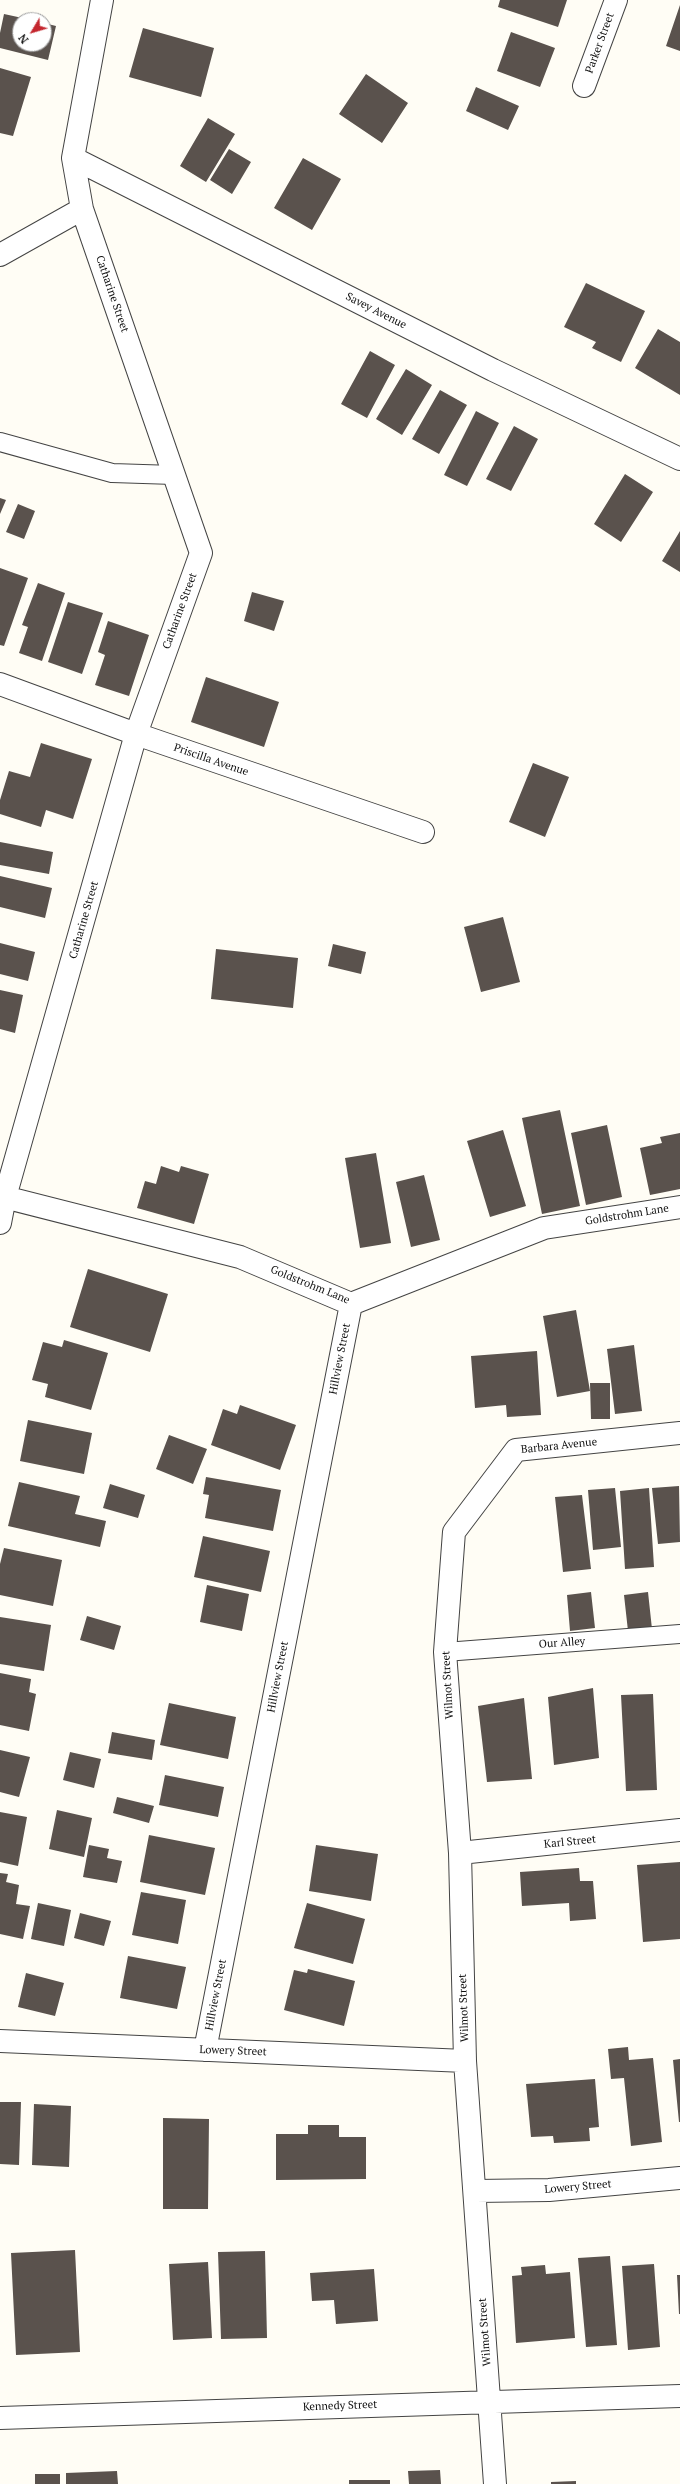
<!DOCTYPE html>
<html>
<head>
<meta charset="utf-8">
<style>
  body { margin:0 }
  #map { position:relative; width:680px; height:2484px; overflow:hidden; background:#fffdf5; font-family:"PT Serif",serif }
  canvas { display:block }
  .north { position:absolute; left:12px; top:12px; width:40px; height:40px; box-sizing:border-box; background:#fff; border:1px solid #a0a0a0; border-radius:50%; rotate:232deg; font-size:11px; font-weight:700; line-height:16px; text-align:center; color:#111 }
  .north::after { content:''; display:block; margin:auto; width:14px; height:18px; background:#c4262e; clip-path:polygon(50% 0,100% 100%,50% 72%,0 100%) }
</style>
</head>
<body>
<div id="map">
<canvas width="680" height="2484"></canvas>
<div class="north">N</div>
</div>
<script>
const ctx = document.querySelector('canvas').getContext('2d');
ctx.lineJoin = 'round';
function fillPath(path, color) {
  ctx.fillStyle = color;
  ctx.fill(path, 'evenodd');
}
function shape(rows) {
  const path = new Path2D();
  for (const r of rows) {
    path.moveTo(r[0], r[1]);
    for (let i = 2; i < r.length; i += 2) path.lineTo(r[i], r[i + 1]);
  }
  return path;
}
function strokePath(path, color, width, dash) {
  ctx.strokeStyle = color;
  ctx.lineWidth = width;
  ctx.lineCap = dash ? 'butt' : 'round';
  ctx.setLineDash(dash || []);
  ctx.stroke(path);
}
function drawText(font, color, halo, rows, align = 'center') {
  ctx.font = font + ' "PT Serif",serif';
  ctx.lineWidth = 4;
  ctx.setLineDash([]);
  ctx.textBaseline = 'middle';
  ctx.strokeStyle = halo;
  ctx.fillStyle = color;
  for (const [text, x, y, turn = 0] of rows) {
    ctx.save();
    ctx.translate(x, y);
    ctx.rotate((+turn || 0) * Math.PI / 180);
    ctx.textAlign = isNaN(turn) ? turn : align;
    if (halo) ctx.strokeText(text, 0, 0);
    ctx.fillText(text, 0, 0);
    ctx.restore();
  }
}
const building = shape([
  [500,0,567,0,558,27,498,7],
  [680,5,680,51,666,46],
  [4,14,27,19,20,20,20,44,44,44,44,23,56,26,48,60,0,48,0,33],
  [143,28,214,48,201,97,129,77],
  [511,32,555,48,540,87,497,71],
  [0,68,31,77,13,136,0,133],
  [366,74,408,103,382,143,339,114],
  [476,87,519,106,508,130,466,111],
  [208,118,235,134,206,182,180,166],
  [229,149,251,162,232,194,210,180],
  [303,158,341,179,312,230,274,208],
  [586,283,645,311,621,362,592,348,596,342,564,327],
  [658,329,680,342,680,395,635,368],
  [370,351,395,365,367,418,341,404],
  [406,369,432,385,402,435,376,419],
  [440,390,467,405,439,454,412,439],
  [476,411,499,423,467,486,444,475],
  [514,426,538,439,511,491,486,479],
  [625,474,653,492,621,542,594,524],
  [0,498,6,500,0,514],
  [18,504,35,511,24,539,6,532],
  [680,531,680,572,662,561],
  [0,568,28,578,4,646,0,645],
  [38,583,65,593,42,661,19,653,28,627,22,625],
  [252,592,284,601,274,631,244,621],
  [68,602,103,613,82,674,48,662],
  [108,621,149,635,129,696,95,685,105,655,98,652],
  [206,677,279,702,264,747,191,722],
  [41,743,92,759,73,819,46,810,41,827,0,814,0,800,9,771,30,777],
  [533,763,569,777,545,837,509,822],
  [0,842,53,852,49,874,0,865],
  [0,876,52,888,45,918,0,907],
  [503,917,520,982,481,992,464,927],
  [0,943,35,952,28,981,0,974],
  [333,944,366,952,361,974,328,966],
  [216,949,298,958,293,1008,211,999],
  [0,990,23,995,15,1033,0,1029],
  [560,1110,580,1206,542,1214,522,1118],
  [607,1125,622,1197,586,1205,571,1133],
  [503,1130,526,1206,490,1217,467,1141],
  [680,1133,680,1189,650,1195,640,1148,662,1143,660,1137],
  [376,1153,391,1243,360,1248,345,1158],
  [161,1166,179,1172,181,1166,209,1174,194,1224,137,1208,145,1181,156,1184],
  [424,1175,440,1240,411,1247,396,1182],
  [88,1269,168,1294,150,1352,70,1327],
  [576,1310,590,1391,557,1397,543,1316],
  [64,1340,108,1353,91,1410,45,1397,48,1384,32,1380,43,1342,62,1347],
  [634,1345,642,1411,615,1414,607,1349],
  [537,1351,541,1415,507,1417,506,1405,475,1408,471,1356],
  [590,1383,610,1383,610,1419,591,1419],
  [240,1405,296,1425,280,1470,211,1445,223,1409,237,1414],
  [28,1420,92,1433,84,1474,20,1461],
  [169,1435,207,1449,193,1484,156,1469],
  [206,1477,281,1490,273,1531,205,1518,209,1495,203,1494],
  [19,1482,80,1496,75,1514,106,1521,100,1547,8,1526],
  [110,1484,145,1495,138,1518,103,1508],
  [679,1486,680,1542,658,1544,652,1488],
  [615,1488,621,1547,593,1550,588,1490],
  [649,1488,654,1567,625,1569,620,1491],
  [582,1495,591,1569,563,1572,555,1497],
  [203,1536,270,1551,261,1592,194,1577],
  [4,1548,62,1560,53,1606,0,1595,0,1564],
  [207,1585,249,1594,242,1631,200,1622],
  [591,1592,595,1628,570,1631,567,1595],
  [648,1592,652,1629,628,1631,624,1595],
  [87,1616,121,1626,114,1650,80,1640],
  [0,1617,51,1625,44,1671,0,1664],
  [0,1673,31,1679,29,1692,36,1694,29,1731,0,1725],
  [593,1688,599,1758,554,1765,548,1697],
  [653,1694,657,1790,626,1791,621,1695],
  [524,1698,532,1779,487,1782,478,1706],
  [169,1703,236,1717,228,1759,160,1745],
  [112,1732,155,1740,152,1760,108,1753],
  [0,1750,30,1757,19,1797,0,1792],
  [70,1752,101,1759,94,1788,63,1780],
  [165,1775,224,1787,218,1817,159,1805],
  [117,1797,154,1806,149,1823,113,1813],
  [57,1810,92,1818,84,1857,49,1849],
  [0,1812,27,1817,18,1866,0,1862],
  [149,1835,215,1848,205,1895,140,1882],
  [89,1845,109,1849,107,1858,122,1861,117,1883,83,1877],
  [316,1845,378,1854,371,1901,309,1891],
  [680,1862,680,1939,643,1942,637,1865],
  [579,1868,580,1881,593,1881,596,1919,570,1921,569,1903,522,1906,520,1872],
  [0,1873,8,1874,6,1882,19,1885,16,1904,30,1906,23,1939,0,1934],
  [141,1892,186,1900,178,1944,132,1935],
  [38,1903,71,1910,64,1946,31,1939],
  [307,1903,365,1919,353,1964,294,1948],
  [80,1913,111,1921,104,1946,74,1938],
  [128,1956,186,1967,177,2009,120,1998],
  [308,1969,355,1981,344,2026,284,2010,294,1970,307,1973],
  [26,1973,64,1983,55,2016,18,2007],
  [628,2047,629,2060,653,2058,662,2142,631,2146,624,2078,611,2079,608,2049],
  [680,2059,680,2122,679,2122,673,2060],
  [595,2079,599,2127,589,2128,590,2141,554,2143,553,2136,531,2137,526,2084],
  [0,2102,21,2102,19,2165,0,2164],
  [34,2104,71,2106,69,2167,32,2165],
  [163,2118,209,2119,208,2209,163,2209],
  [308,2125,339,2125,339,2137,366,2137,366,2179,276,2180,276,2134,308,2134],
  [75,2250,80,2352,16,2355,11,2253],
  [265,2251,267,2338,221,2339,218,2252],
  [610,2256,617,2345,586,2347,578,2258],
  [208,2262,212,2338,173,2340,169,2264],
  [654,2264,660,2347,628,2350,622,2266],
  [545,2265,546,2274,570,2272,575,2338,516,2343,512,2276,522,2275,521,2267],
  [374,2269,378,2321,336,2324,334,2300,312,2301,310,2273],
  [677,2275,680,2275,680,2314,679,2314],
  [440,2470,441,2484,409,2484,408,2471],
  [117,2471,118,2484,66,2484,66,2473],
  [35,2474,60,2474,60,2484,35,2484],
  [349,2480,390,2480,390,2484,349,2484],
  [576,2481,576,2484,551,2484,551,2482]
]);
const lane = shape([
  [0,442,112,473,174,475],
  [445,1652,680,1634]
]);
const street = shape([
  [584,86,616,0],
  [73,158,493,370,680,459],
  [0,255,82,209],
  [0,684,136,734,423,832],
  [0,1196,240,1257,351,1304,544,1228,680,1207],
  [0,1223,5,1197,136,734,201,553,82,209,73,158,102,0],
  [460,1853,680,1830],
  [0,2041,465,2061],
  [205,2050,351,1304],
  [476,2191,549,2190,680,2178],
  [0,2418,680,2396],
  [495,2484,465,2061,460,1853,445,1652,454,1532,516,1450,680,1433]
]);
const streetNames = [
  ["Parker Street",600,43,-70],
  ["Catharine Street",112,294,71],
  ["Savey Avenue",376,311,27],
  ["Catharine Street",180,611,-70],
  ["Priscilla Avenue",211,760,19],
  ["Catharine Street",84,920,-74],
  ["Goldstrohm Lane",627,1215,-9],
  ["Goldstrohm Lane",310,1285,22],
  ["Hillview Street",340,1359,-79],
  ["Barbara Avenue",559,1446,-6],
  ["Our Alley",562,1643,-4],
  ["Hillview Street",278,1677,-79],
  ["Wilmot Street",448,1685,-93],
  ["Karl Street",570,1842,-6],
  ["Hillview Street",216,1995,-79],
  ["Wilmot Street",464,2008,-92],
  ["Lowery Street",233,2051,2],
  ["Lowery Street",578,2187,-5],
  ["Wilmot Street",485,2332,-94],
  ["Kennedy Street",340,2406,-2]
];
fillPath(building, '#5a524d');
strokePath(lane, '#444', 20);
strokePath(street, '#444', 24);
strokePath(lane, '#fff', 18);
strokePath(street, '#fff', 22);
drawText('11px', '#111', '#fff', streetNames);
</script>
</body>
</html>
